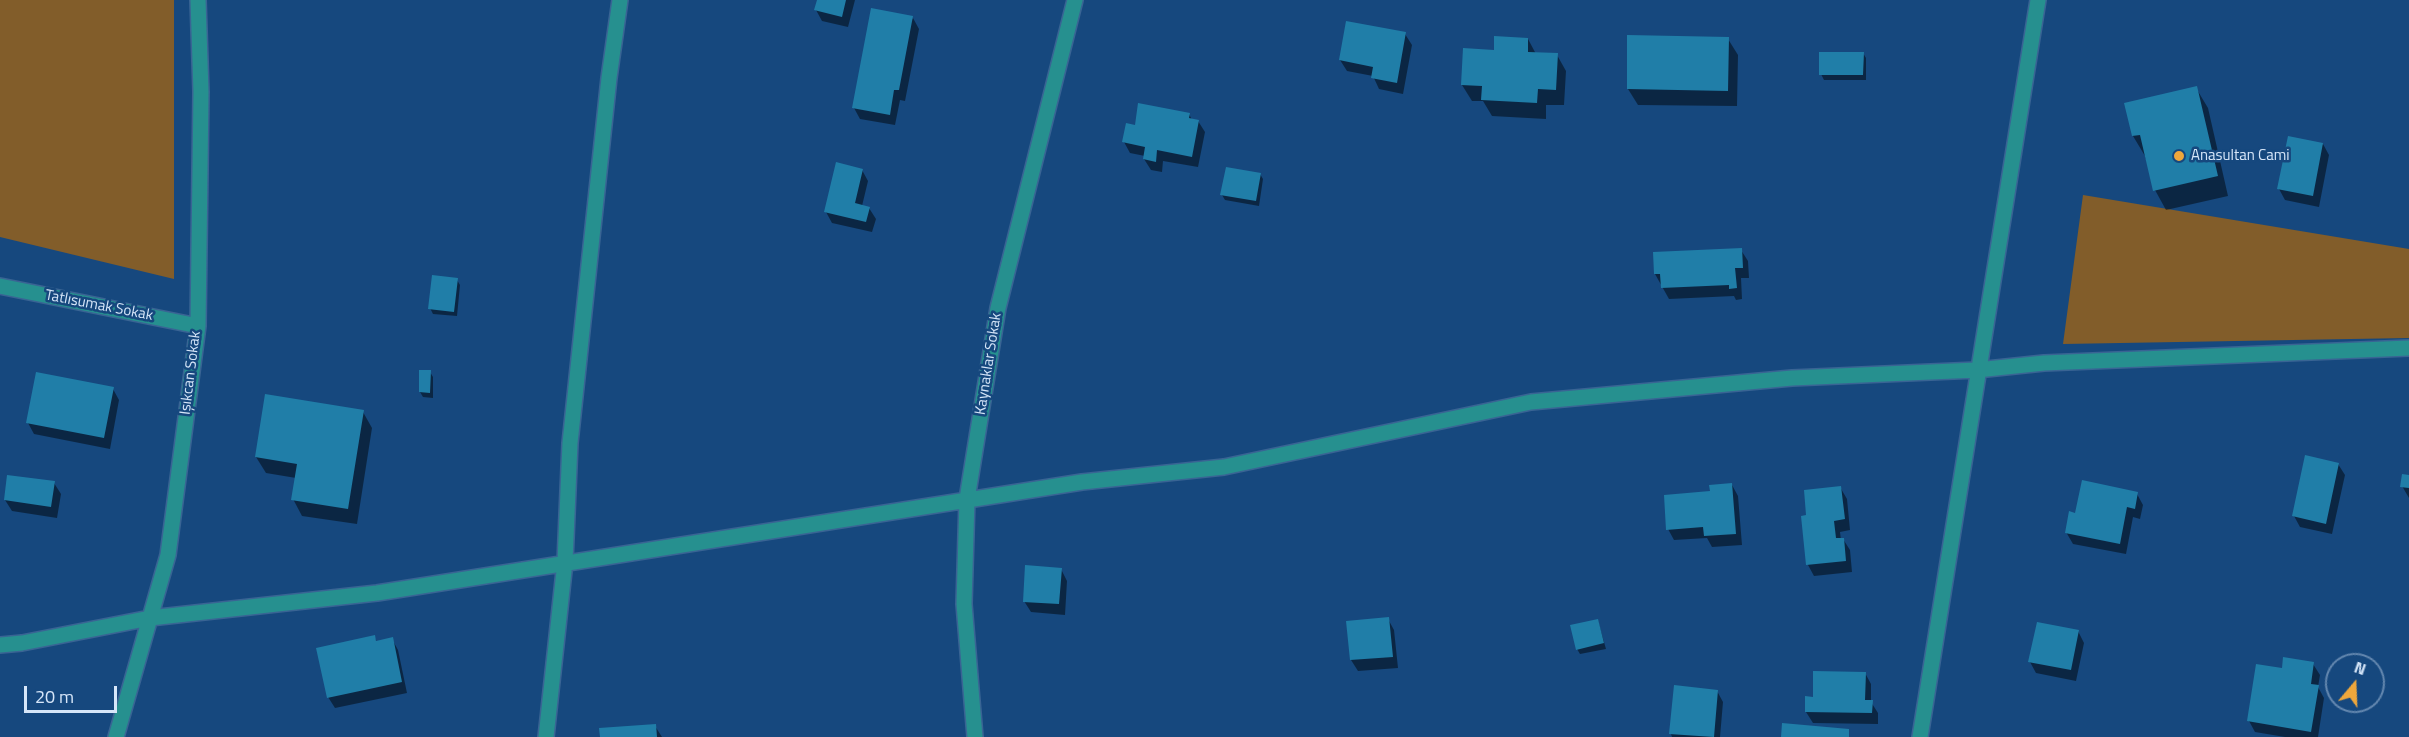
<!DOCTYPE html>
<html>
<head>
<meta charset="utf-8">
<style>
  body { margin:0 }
  #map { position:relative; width:2409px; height:737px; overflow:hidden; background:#16487e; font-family:"Titillium Web",sans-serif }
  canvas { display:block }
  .north { position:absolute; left:2325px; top:653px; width:60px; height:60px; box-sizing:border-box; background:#16487e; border:2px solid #6387af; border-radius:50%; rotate:19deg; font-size:16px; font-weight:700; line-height:24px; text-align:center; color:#d6e6f9 }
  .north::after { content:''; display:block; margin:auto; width:21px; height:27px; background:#eea73c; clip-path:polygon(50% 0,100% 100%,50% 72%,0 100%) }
  .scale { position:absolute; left:24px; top:686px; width:93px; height:27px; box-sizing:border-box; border:3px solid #d6e6f9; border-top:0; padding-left:8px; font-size:18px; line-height:21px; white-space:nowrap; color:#d6e6f9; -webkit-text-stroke:4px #16487e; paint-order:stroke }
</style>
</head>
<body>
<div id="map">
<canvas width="2409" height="737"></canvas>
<div class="north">N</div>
<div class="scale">20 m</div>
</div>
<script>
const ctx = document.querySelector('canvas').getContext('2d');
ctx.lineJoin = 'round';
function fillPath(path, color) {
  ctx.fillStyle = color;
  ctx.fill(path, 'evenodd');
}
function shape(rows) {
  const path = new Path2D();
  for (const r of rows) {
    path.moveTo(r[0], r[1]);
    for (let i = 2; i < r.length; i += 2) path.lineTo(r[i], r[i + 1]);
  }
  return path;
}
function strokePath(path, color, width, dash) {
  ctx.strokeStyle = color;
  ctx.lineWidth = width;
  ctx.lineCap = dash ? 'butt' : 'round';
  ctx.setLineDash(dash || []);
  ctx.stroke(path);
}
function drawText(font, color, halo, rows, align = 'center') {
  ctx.font = font + ' "Titillium Web",sans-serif';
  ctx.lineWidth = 5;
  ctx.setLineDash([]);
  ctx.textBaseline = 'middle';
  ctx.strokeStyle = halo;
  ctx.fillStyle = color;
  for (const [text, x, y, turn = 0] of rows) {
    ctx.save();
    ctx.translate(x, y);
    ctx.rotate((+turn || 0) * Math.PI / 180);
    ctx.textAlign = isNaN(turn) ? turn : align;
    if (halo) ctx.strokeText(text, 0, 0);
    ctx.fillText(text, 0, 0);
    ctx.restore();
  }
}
const green = shape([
  [0,0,174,0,174,279,0,237],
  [2083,195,2409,249,2409,338,2063,344]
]);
const shadow = shape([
  [818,0,855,0,848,27,822,21,816,10],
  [913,18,919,29,905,101,900,100,895,125,860,119,854,108],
  [1405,34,1412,45,1403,94,1379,89,1373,76,1347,71,1340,60],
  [1528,39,1536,54,1557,55,1566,71,1564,105,1546,105,1546,119,1492,116,1483,101,1472,101,1462,85,1495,52],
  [1728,39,1738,55,1737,106,1638,105,1628,89],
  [1863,53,1866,58,1866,80,1824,80,1821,74],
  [2196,88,2208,108,2228,196,2166,210,2155,190,2145,156,2133,136,2126,104],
  [1189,114,1192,120,1198,121,1205,132,1198,167,1163,161,1162,172,1151,170,1144,159,1145,156,1130,153,1124,142],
  [2323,144,2329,155,2319,207,2285,200,2279,189],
  [862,170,868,181,862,206,869,208,876,219,872,232,832,223,826,212],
  [1260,174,1263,179,1259,206,1225,200,1222,195],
  [1741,250,1748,261,1749,278,1741,278,1742,299,1736,300,1734,296,1669,299,1655,274],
  [457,280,460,285,457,316,433,314,430,308],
  [430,372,433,377,433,398,423,397,420,392],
  [113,389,119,400,110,449,34,434,28,423],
  [363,412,372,428,357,524,302,516,293,499,296,478,266,473,256,457],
  [2338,464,2345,475,2332,534,2300,527,2294,516],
  [2409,476,2409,498,2402,486],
  [54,483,61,494,57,518,12,511,5,500],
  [1732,485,1738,496,1742,545,1712,547,1707,538,1674,540,1668,529,1711,493],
  [1840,487,1847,499,1850,530,1840,532,1841,540,1843,539,1850,550,1852,572,1814,576,1808,565],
  [2137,494,2143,505,2140,519,2133,517,2126,554,2073,544,2066,532,2076,515],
  [1061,569,1067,581,1065,615,1031,612,1024,601],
  [1388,619,1394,630,1398,668,1358,671,1351,660,1348,623],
  [1598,621,1606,649,1580,654,1577,649],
  [2078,631,2084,643,2076,681,2036,673,2030,662],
  [374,637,377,642,392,639,398,650,407,693,335,708,328,697],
  [2313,664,2320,675,2318,687,2324,698,2318,737,2285,737,2255,732,2249,721,2283,669],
  [1865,673,1871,684,1871,702,1878,713,1878,724,1813,723,1806,712,1815,698],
  [1717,691,1723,702,1720,737,1672,737,1671,734],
  [655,726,662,737,601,737]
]);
const building = shape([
  [817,0,846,0,842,17,814,10],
  [871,8,913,16,899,90,894,90,890,115,852,108],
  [1346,21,1406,32,1397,83,1371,78,1373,67,1339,60],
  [1627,35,1729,37,1728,91,1627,89],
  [1494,36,1528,38,1528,52,1558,53,1556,90,1538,89,1537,103,1481,100,1482,86,1461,85,1463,48,1494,50],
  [1819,52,1864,52,1863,75,1819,75],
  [2197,86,2218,176,2153,191,2140,135,2132,136,2124,103],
  [1138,103,1190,113,1189,118,1199,120,1192,157,1157,150,1156,162,1143,159,1145,147,1122,142,1126,123,1135,125],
  [2288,136,2323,143,2313,196,2277,189],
  [836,162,863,169,855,203,870,207,866,222,824,212],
  [1226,167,1261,173,1256,201,1220,195],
  [1742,248,1743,268,1735,268,1737,288,1729,289,1729,285,1661,288,1660,274,1654,274,1653,252],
  [432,275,458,278,454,312,428,309],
  [419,370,431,370,430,393,419,392],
  [36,372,114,387,104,438,26,423],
  [265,394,364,410,348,509,291,500,297,464,255,457],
  [2305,455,2339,463,2326,524,2292,516],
  [2402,474,2409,475,2409,488,2400,487],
  [7,475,55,481,51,507,4,500],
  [2082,480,2138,492,2135,509,2127,507,2120,544,2065,533,2069,511,2075,513],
  [1732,483,1736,534,1704,536,1703,527,1666,530,1664,495,1710,491,1709,485],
  [1841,486,1845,519,1834,521,1836,538,1844,538,1846,561,1806,565,1801,516,1806,515,1804,490],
  [1025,565,1062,568,1059,604,1023,602],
  [1389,617,1393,657,1350,660,1346,621],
  [1598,619,1604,643,1576,650,1570,625],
  [2037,622,2079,630,2071,670,2028,662],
  [375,635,376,641,393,637,402,682,327,698,316,648],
  [2283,657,2314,662,2311,684,2319,685,2311,732,2247,721,2256,664,2282,668],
  [1813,671,1866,672,1865,700,1873,700,1872,713,1805,712,1805,696,1813,697],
  [1674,685,1718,690,1714,737,1669,734],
  [1782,723,1849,729,1849,737,1781,737],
  [656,724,657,737,600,737,599,728]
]);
const minor = shape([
  [0,286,198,326],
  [0,645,22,643,150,618,377,593,1082,482,1224,467,1531,402,1792,378,1977,370,2044,363,2409,348],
  [116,737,168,555,198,326,201,92,198,0],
  [546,737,565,562,570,443,609,78,620,0],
  [975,737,964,604,967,499,998,308,1075,0],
  [1920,737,2038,0]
]);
const markers = [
  [2179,156,6,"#eea73c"]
];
const poiNames = [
  ["Anasultan Cami",2191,156]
];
const streetNames = [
  ["Tatlısumak Sokak",99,306,11],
  ["Kaynaklar Sokak",989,364,-81],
  ["Işıkcan Sokak",191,373,-83]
];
fillPath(green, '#825d2a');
fillPath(shadow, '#0007');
fillPath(building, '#207ea8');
strokePath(minor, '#396494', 18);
strokePath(minor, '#26908f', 15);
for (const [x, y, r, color] of markers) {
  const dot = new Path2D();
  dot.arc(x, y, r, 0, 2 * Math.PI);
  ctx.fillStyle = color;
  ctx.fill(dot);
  strokePath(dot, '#16487e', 2);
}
drawText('15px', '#d6e6f9', '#16487e', poiNames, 'left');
drawText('15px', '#d6e6f9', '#16487e', streetNames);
</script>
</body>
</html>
